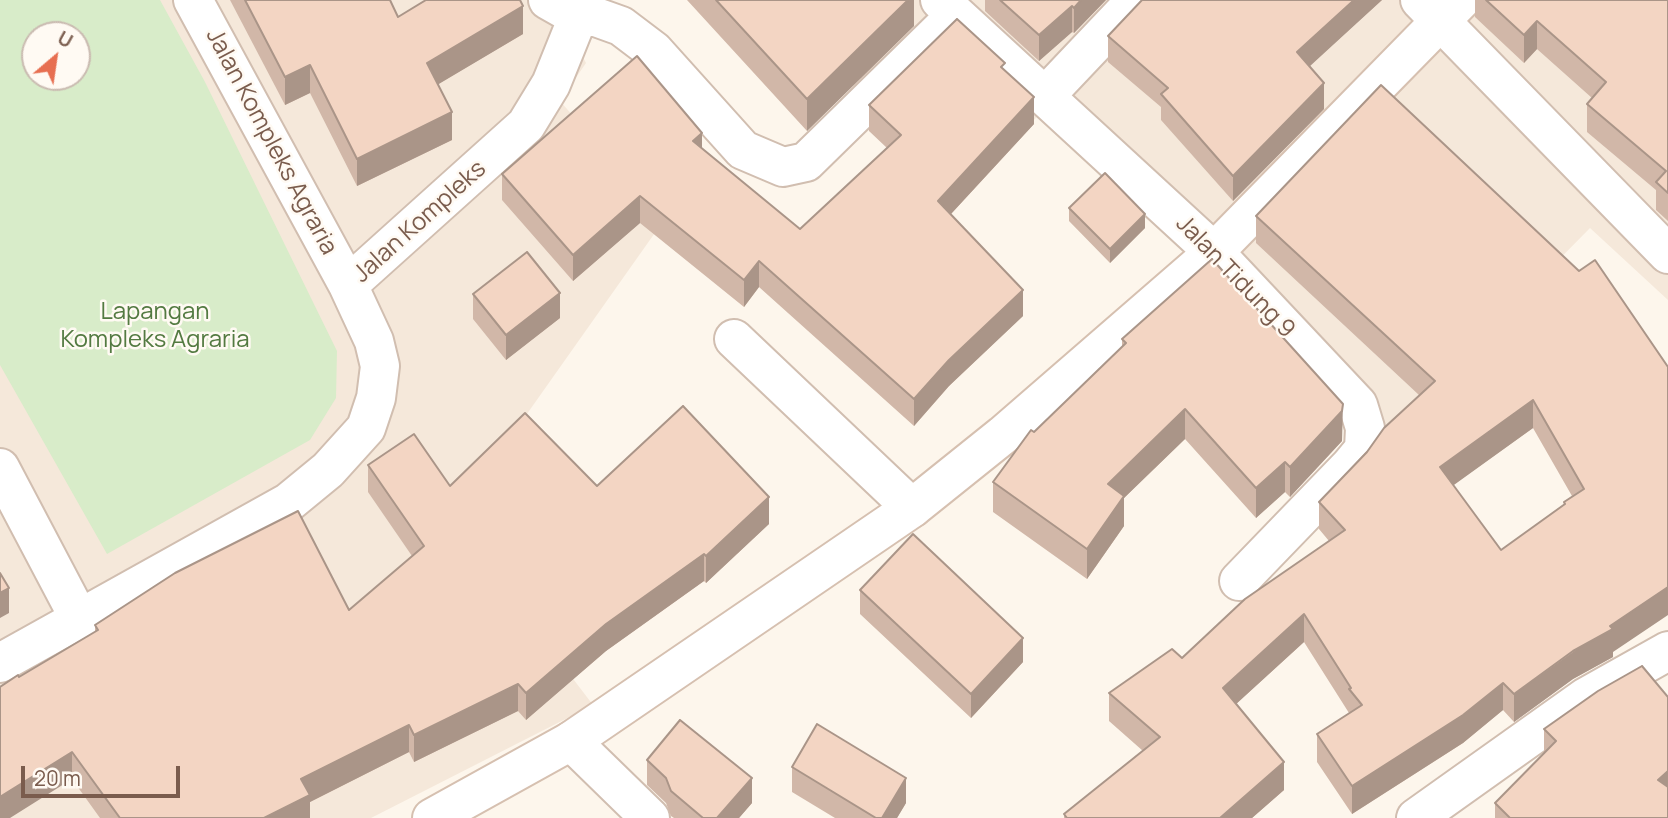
<!DOCTYPE html>
<html>
<head>
<meta charset="utf-8">
<style>
  body { margin:0 }
  #map { position:relative; width:1668px; height:818px; overflow:hidden; background:#fdf6ec; font-family:Manrope,sans-serif }
  canvas { display:block }
  .north { position:absolute; left:21px; top:21px; width:70px; height:70px; box-sizing:border-box; background:#fffaf3; border:2px solid #cabbb1; border-radius:50%; rotate:29deg; font-size:19px; font-weight:700; line-height:28px; text-align:center; color:#7a5c4d }
  .north::after { content:''; display:block; margin:auto; width:24px; height:32px; background:#e76f51; clip-path:polygon(50% 0,100% 100%,50% 72%,0 100%) }
  .scale { position:absolute; left:21px; top:766px; width:159px; height:32px; box-sizing:border-box; border:4px solid #7a5c4d; border-top:0; padding-left:9px; font-size:21px; line-height:24px; white-space:nowrap; color:#7a5c4d; -webkit-text-stroke:5px #fffaf3; paint-order:stroke }
</style>
</head>
<body>
<div id="map">
<canvas width="1668" height="818"></canvas>
<div class="north">U</div>
<div class="scale">20 m</div>
</div>
<script>
const ctx = document.querySelector('canvas').getContext('2d');
ctx.lineJoin = 'round';
function fillPath(path, color) {
  ctx.fillStyle = color;
  ctx.fill(path, 'evenodd');
}
function shape(rows) {
  const path = new Path2D();
  for (const r of rows) {
    path.moveTo(r[0], r[1]);
    for (let i = 2; i < r.length; i += 2) path.lineTo(r[i], r[i + 1]);
  }
  return path;
}
function strokePath(path, color, width, dash) {
  ctx.strokeStyle = color;
  ctx.lineWidth = width;
  ctx.lineCap = dash ? 'butt' : 'round';
  ctx.setLineDash(dash || []);
  ctx.stroke(path);
}
function drawText(font, color, halo, rows, align = 'center') {
  ctx.font = font + ' Manrope,sans-serif';
  ctx.lineWidth = 5;
  ctx.setLineDash([]);
  ctx.textBaseline = 'middle';
  ctx.strokeStyle = halo;
  ctx.fillStyle = color;
  for (const [text, x, y, turn = 0] of rows) {
    ctx.save();
    ctx.translate(x, y);
    ctx.rotate((+turn || 0) * Math.PI / 180);
    ctx.textAlign = isNaN(turn) ? turn : align;
    if (halo) ctx.strokeText(text, 0, 0);
    ctx.fillText(text, 0, 0);
    ctx.restore();
  }
}
const residential = shape([
  [0,0,594,0,565,23,586,63,560,101,664,220,452,520,593,705,371,818,0,818],
  [35,35,77,35,77,77,35,77],
  [765,0,1668,0,1668,300,1590,228,1390,431,1046,107,965,194]
]);
const green = shape([
  [0,0,160,0,205,82,337,351,336,398,310,440,107,554,0,365],
  [35,35,77,35,77,77,35,77]
]);
const street = shape([
  [193,0,348,285],
  [548,0,578,17,596,17,621,26,654,51,743,150,783,167,806,162,956,15],
  [940,0,1214,252,1358,405,1365,428,1364,449,1350,466,1239,581],
  [1420,0,1668,254],
  [1046,95,1136,0],
  [734,339,912,508],
  [0,468,79,618],
  [0,663,289,502,328,470,366,428,376,398,380,366,374,341,348,285,526,125,551,84,578,17],
  [571,741,650,818],
  [1416,818,1586,697,1668,651]
]);
const secondary = shape([
  [432,818,571,741,912,508,1003,435,1214,252,1461,0]
]);
const wall = shape([
  [230,0,390,0,398,17,523,34,438,84,452,140,357,186,310,93,285,105],
  [687,0,914,0,914,26,807,131],
  [985,0,1106,0,1074,33,1072,32,1039,61,985,11],
  [1142,0,1382,0,1309,66,1324,109,1233,201,1161,120,1161,107,1108,62,1108,36],
  [1475,0,1668,0,1668,221,1656,210,1656,190,1587,132,1587,104,1592,98,1537,49,1524,63,1475,17],
  [1005,71,1034,124,951,214,1023,316,949,386,914,426,759,287,744,307,640,223,573,281,502,200,502,174,702,149,800,229,887,148,869,131,869,105],
  [1069,208,1145,228,1110,263,1069,221],
  [1256,216,1579,271,1613,657,1573,679,1514,722,1503,710,1463,743,1352,814,1317,762,1317,734,1349,713,1304,642,1236,704,1284,790,1252,818,1064,818,1064,814,1143,751,1109,721,1109,693,1182,658,1329,541,1319,529,1319,502,1419,395,1256,243],
  [1533,428,1572,496,1564,502,1564,504,1501,550,1453,485],
  [473,294,560,318,506,360,473,319],
  [1122,339,1342,441,1290,497,1285,492,1256,518,1185,439,1124,498,1124,526,1087,579,993,512,993,482,1034,432,1122,348],
  [368,465,450,486,597,486,769,524,706,583,704,581,606,651,526,720,518,711,414,762,409,752,310,802,310,818,100,818,72,779,19,677,95,632,95,625,349,610,412,556,368,492],
  [860,590,1023,662,971,718,860,614],
  [1544,729,1668,818,1495,818,1495,803,1544,753],
  [647,760,752,803,739,818,674,818,671,816,666,803,647,785],
  [792,767,906,803,897,818,835,818,792,792]
]);
const shadedWall = shape([
  [908,0,914,0,914,26,807,131,807,99],
  [1081,0,1106,0,1074,33,1074,8],
  [1354,0,1382,0,1297,78,1297,52],
  [523,6,523,34,427,91,427,63],
  [1072,6,1072,32,1039,61,1039,35],
  [1537,21,1537,49,1524,63,1524,35],
  [310,65,310,93,285,105,285,77],
  [1324,83,1324,109,1233,201,1233,176],
  [1034,97,1034,124,938,228,938,201],
  [452,112,452,140,357,186,357,159],
  [702,133,702,160,693,141],
  [640,196,640,223,573,281,573,255],
  [1145,214,1145,228,1110,263,1110,249],
  [759,261,759,287,744,307,744,280],
  [1023,290,1023,316,949,386,914,426,914,399,949,360],
  [560,293,560,318,506,360,506,335],
  [1533,400,1533,428,1440,495,1440,467],
  [1343,404,1342,441,1290,497,1290,467],
  [1185,409,1185,439,1124,498,1124,526,1087,579,1087,549,1108,484],
  [1285,462,1285,492,1256,518,1256,488],
  [769,497,769,524,706,583,706,556],
  [704,554,704,581,606,651,526,720,526,693,606,624],
  [1668,587,1668,615,1613,652,1613,657,1573,679,1514,722,1514,694,1610,626],
  [9,588,9,613,0,618,0,593],
  [1304,614,1304,642,1223,716,1223,688],
  [1023,638,1023,662,971,718,971,694],
  [1503,683,1503,710,1463,743,1352,814,1352,786],
  [518,684,518,711,414,762,414,735],
  [409,725,409,752,310,802,310,818,264,818,301,779],
  [72,752,72,779,10,818,0,818,0,797],
  [1284,762,1284,790,1252,818,1220,818],
  [1668,771,1668,796,1658,780],
  [752,778,752,803,739,818,717,818],
  [906,778,906,803,897,818,882,818]
]);
const building = shape([
  [245,0,390,0,398,17,426,0,520,0,523,6,427,63,452,112,357,159,310,65,285,77,245,0],
  [716,0,908,0,807,99,716,0],
  [1000,0,1081,0,1074,8,1072,6,1039,35,1000,0],
  [1142,0,1354,0,1297,52,1324,83,1233,176,1161,94,1168,88,1108,36,1142,0],
  [1486,0,1668,0,1668,193,1656,182,1666,171,1587,104,1606,82,1537,21,1524,35,1486,0],
  [957,19,1005,63,1001,67,1034,97,938,201,1023,290,949,360,914,399,759,261,744,280,640,196,573,255,502,174,637,56,702,133,693,141,800,229,901,135,869,105,957,19],
  [1381,85,1579,271,1595,260,1668,367,1668,587,1610,626,1613,629,1573,651,1514,694,1503,683,1463,715,1352,786,1317,734,1362,705,1349,689,1351,688,1304,614,1223,688,1284,762,1220,818,1067,818,1064,814,1160,737,1109,693,1172,649,1182,658,1245,599,1345,530,1319,502,1367,452,1384,428,1435,381,1256,216,1381,85],
  [1533,400,1584,489,1564,502,1565,504,1501,550,1440,467,1533,400],
  [1105,173,1145,214,1110,249,1069,208,1105,173],
  [527,252,560,293,506,335,473,294,527,252],
  [1212,259,1343,404,1342,411,1290,467,1285,462,1256,488,1185,409,1108,484,1124,496,1087,549,993,482,1031,430,1034,432,1126,343,1122,339,1212,259],
  [683,406,769,497,706,556,704,554,606,624,526,693,518,684,414,735,409,725,301,779,310,795,264,818,120,818,72,752,0,797,0,687,18,675,19,677,98,630,95,625,175,573,298,511,349,610,424,546,368,465,414,434,450,486,525,413,597,486,683,406],
  [913,534,1023,638,971,694,860,590,913,534],
  [0,573,9,588,0,593,0,573],
  [1642,666,1668,697,1668,771,1658,780,1668,787,1668,818,1510,818,1495,803,1556,741,1544,729,1598,691,1642,666],
  [680,720,752,778,717,818,703,818,671,791,666,778,647,760,680,720],
  [817,724,906,778,882,818,876,818,792,767,817,724]
]);
const streetNames = [
  ["Jalan Kompleks Agraria",271,142,62],
  ["Jalan Kompleks",420,222,-42],
  ["Jalan Tidung 9",1235,277,46]
];
const parkNames = [
  ["Lapangan",155,312],
  ["Kompleks Agraria",155,340]
];
fillPath(residential, '#f5e8da');
fillPath(green, '#d8ecc9');
strokePath(street, '#d1beb0', 42);
strokePath(secondary, '#d6c0b0', 42);
strokePath(street, '#fff', 38);
strokePath(secondary, '#fff', 38);
fillPath(wall, '#d1b7a8');
fillPath(shadedWall, '#aa9588');
fillPath(building, '#f3d5c3');
strokePath(building, '#aa9588', 2);
drawText('24px', '#7a5c4d', '#fffaf3', streetNames);
drawText('24px', '#537a41', '#fffaf3', parkNames);
</script>
</body>
</html>
